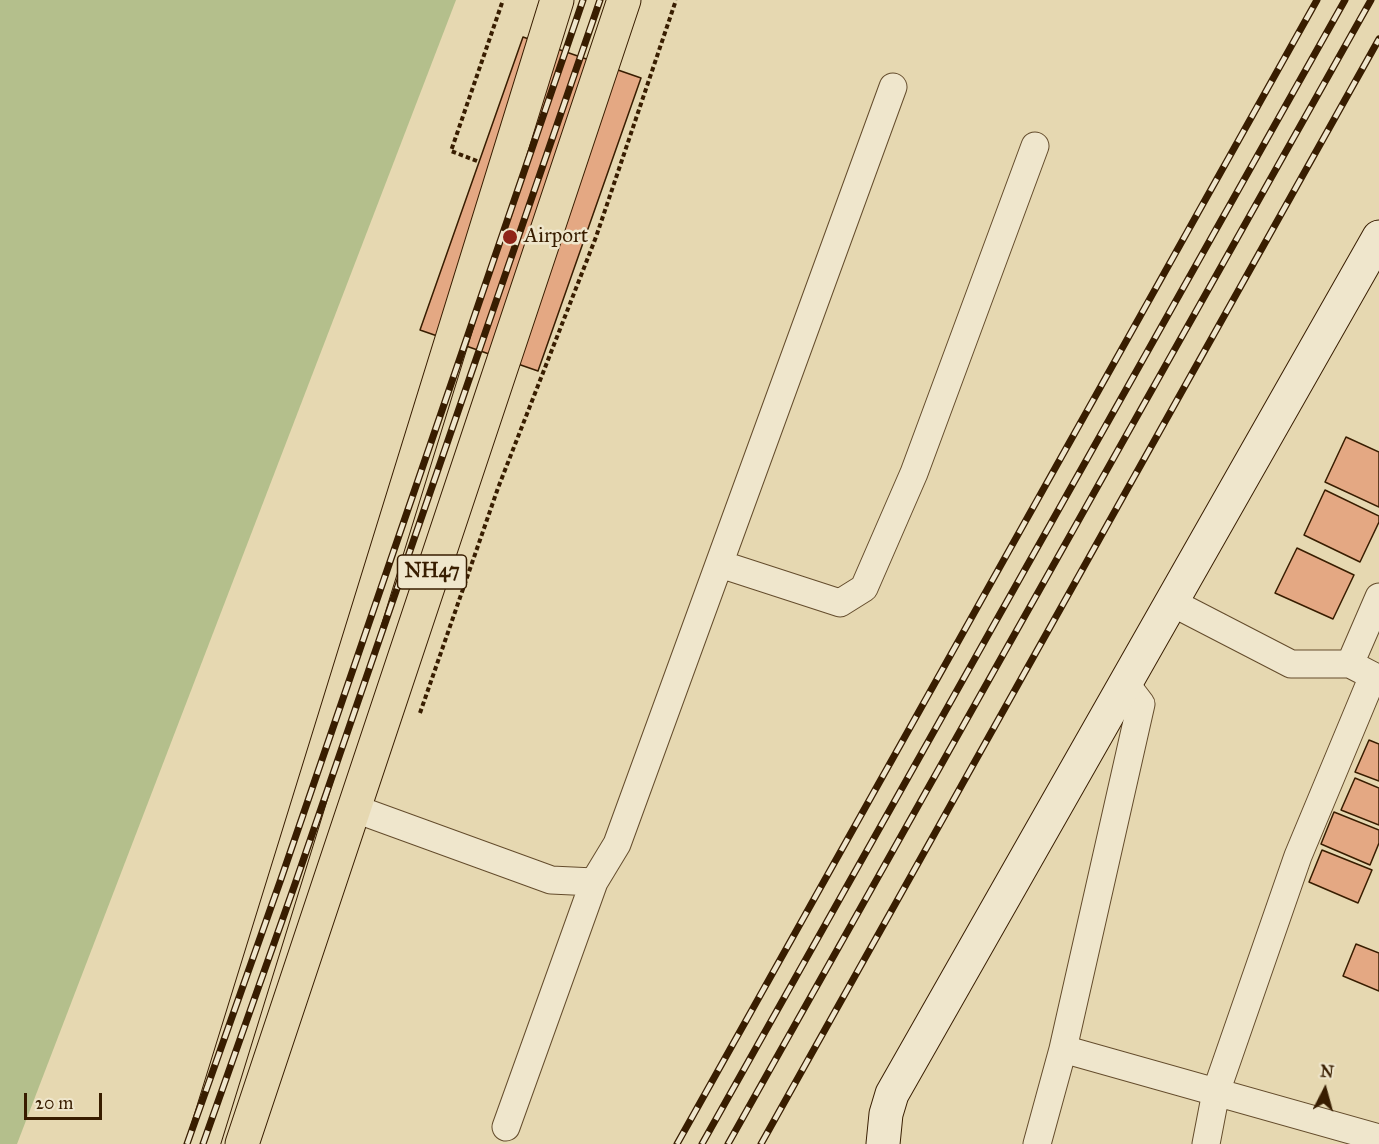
<!DOCTYPE html>
<html>
<head>
<meta charset="utf-8">
<style>
  body { margin:0 }
  #map { position:relative; width:1379px; height:1144px; overflow:hidden; background:#e6d8b1; font-family:"IM FELL Great Primer",serif }
  canvas { display:block }
  .north { position:absolute; left:1295px; top:1060px; width:60px; height:60px; -webkit-text-stroke:4px #efe6cc; paint-order:stroke; rotate:6deg; font-size:16px; font-weight:700; line-height:24px; text-align:center; color:#381d00 }
  .north::after { content:''; display:block; margin:auto; width:21px; height:27px; background:#381d00; clip-path:polygon(50% 0,100% 100%,50% 72%,0 100%) }
  .scale { position:absolute; left:24px; top:1093px; width:78px; height:27px; box-sizing:border-box; border:3px solid #381d00; border-top:0; padding-left:8px; font-size:18px; line-height:21px; white-space:nowrap; color:#381d00; -webkit-text-stroke:4px #efe6cc; paint-order:stroke }
</style>
</head>
<body>
<div id="map">
<canvas width="1379" height="1144"></canvas>
<div class="north">N</div>
<div class="scale">20 m</div>
</div>
<script>
const ctx = document.querySelector('canvas').getContext('2d');
ctx.lineJoin = 'round';
function fillPath(path, color) {
  ctx.fillStyle = color;
  ctx.fill(path, 'evenodd');
}
function shape(rows) {
  const path = new Path2D();
  for (const r of rows) {
    path.moveTo(r[0], r[1]);
    for (let i = 2; i < r.length; i += 2) path.lineTo(r[i], r[i + 1]);
  }
  return path;
}
function strokePath(path, color, width, dash) {
  ctx.strokeStyle = color;
  ctx.lineWidth = width;
  ctx.lineCap = dash ? 'butt' : 'round';
  ctx.setLineDash(dash || []);
  ctx.stroke(path);
}
function drawText(font, color, halo, rows, align = 'center') {
  ctx.font = font + ' "IM FELL Great Primer",serif';
  ctx.lineWidth = 5;
  ctx.setLineDash([]);
  ctx.textBaseline = 'middle';
  ctx.strokeStyle = halo;
  ctx.fillStyle = color;
  for (const [text, x, y, turn = 0] of rows) {
    ctx.save();
    ctx.translate(x, y);
    ctx.rotate((+turn || 0) * Math.PI / 180);
    ctx.textAlign = isNaN(turn) ? turn : align;
    if (halo) ctx.strokeText(text, 0, 0);
    ctx.fillText(text, 0, 0);
    ctx.restore();
  }
}
const green = shape([
  [0,0,456,0,17,1144,0,1144]
]);
const building = shape([
  [523,37,641,78,538,371,420,330,523,37],
  [1346,437,1379,452,1379,507,1325,482,1346,437],
  [1325,490,1379,516,1379,522,1360,562,1304,535,1325,490],
  [1297,548,1354,575,1333,619,1275,593,1297,548],
  [1369,740,1379,744,1379,781,1355,772,1369,740],
  [1355,778,1379,788,1379,825,1341,810,1355,778],
  [1334,812,1379,830,1379,843,1370,865,1321,844,1334,812],
  [1322,850,1372,870,1358,903,1309,882,1322,850],
  [1356,944,1379,953,1379,991,1343,976,1356,944]
]);
const path = shape([
  [477,161,451,151,503,0],
  [420,713,498,488,596,237,676,0]
]);
const street = shape([
  [720,564,840,603,864,588,914,473,1035,146],
  [1171,602,1291,664,1350,664,1379,679],
  [1350,664,1379,597],
  [1125,683,1141,704,1063,1049,1379,1138],
  [353,808,551,880,594,882,617,844,893,87],
  [506,1127,594,882],
  [1037,1144,1063,1049],
  [1206,1144,1216,1092,1298,856,1373,676]
]);
const secondary = shape([
  [883,1144,886,1114,892,1094,1379,237]
]);
const highway = shape([
  [203,1144,557,0],
  [242,1144,624,0]
]);
const rail = shape([
  [187,1144,281,879,583,0],
  [203,1144,295,884,600,0],
  [677,1144,1317,0],
  [702,1144,1345,0],
  [728,1144,1371,0],
  [761,1144,1379,39]
]);
const markers = [
  [510,237,8,"#8f2418"]
];
const shields = [
  [432,572,69]
];
const shieldNames = [
  ["NH47",432,572]
];
const poiNames = [
  ["Airport",524,237]
];
fillPath(green, '#b4bf8c');
fillPath(building, '#e4a883');
strokePath(building, '#381d00', 1.5);
strokePath(street, '#644c2c', 29);
strokePath(secondary, '#381d00', 35);
strokePath(highway, '#381d00', 35);
strokePath(path, '#381d00', 4, [4.5, 3]);
strokePath(street, '#efe6cc', 27);
strokePath(secondary, '#efe6cc', 33);
strokePath(highway, '#e6d8b1', 33);
strokePath(rail, '#381d00', 7);
strokePath(rail, '#efe6cc', 4.5, [14]);
for (const [x, y, r, color] of markers) {
  const dot = new Path2D();
  dot.arc(x, y, r, 0, 2 * Math.PI);
  ctx.fillStyle = color;
  ctx.fill(dot);
  strokePath(dot, '#efe6cc', 2);
}
for (const [x, y, w] of shields) {
  const box = new Path2D();
  box.roundRect(x - w / 2, y - 17, w, 34, 4.5);
  ctx.fillStyle = '#efe6cc';
  ctx.fill(box);
  strokePath(box, '#381d00', 1.5);
}
drawText('bold 20px', '#381d00', null, shieldNames);
drawText('21px', '#381d00', '#efe6cc', poiNames, 'left');
</script>
</body>
</html>
